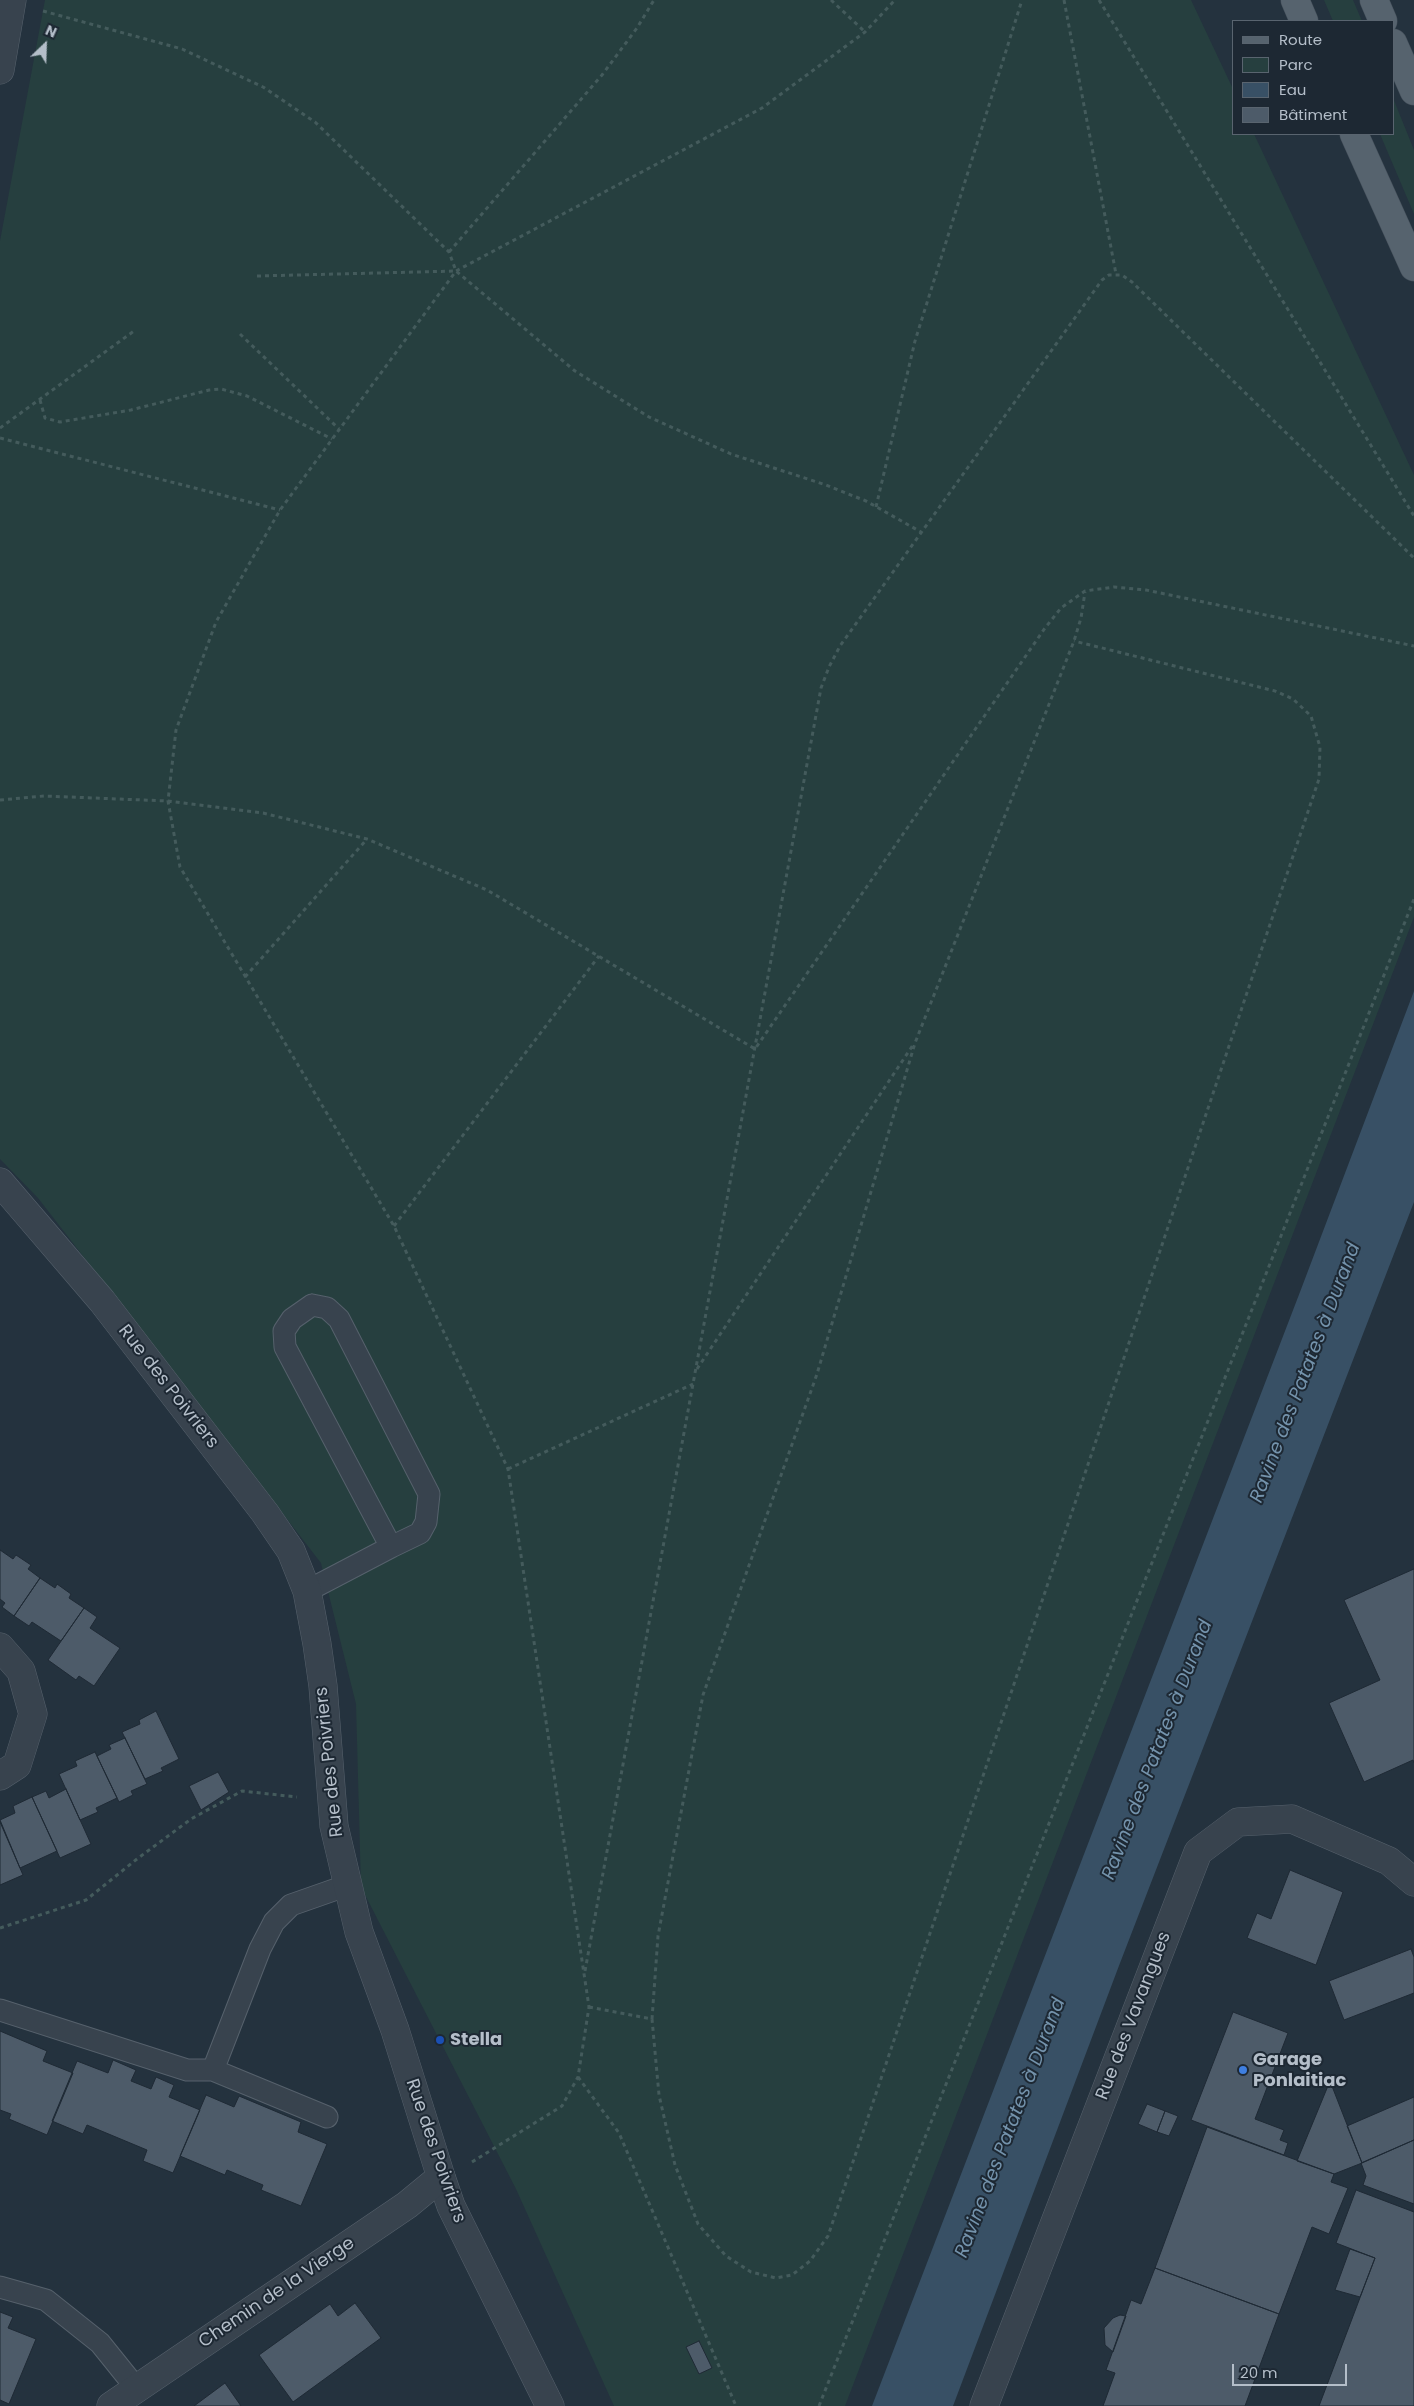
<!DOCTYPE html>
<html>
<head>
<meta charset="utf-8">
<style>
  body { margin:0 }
  #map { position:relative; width:1414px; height:2406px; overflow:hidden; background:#24323e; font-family:Poppins,sans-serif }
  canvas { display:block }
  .legend { position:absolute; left:1232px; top:20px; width:162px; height:115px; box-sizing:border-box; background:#1d2833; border:1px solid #59646f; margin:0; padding:6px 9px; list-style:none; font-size:15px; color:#b4bec9 }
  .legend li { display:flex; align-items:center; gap:10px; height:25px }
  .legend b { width:25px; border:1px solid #59646f }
  .north { position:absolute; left:20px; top:20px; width:50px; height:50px; -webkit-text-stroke:4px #1d2833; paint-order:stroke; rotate:24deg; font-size:14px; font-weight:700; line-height:20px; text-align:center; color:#b4bec9 }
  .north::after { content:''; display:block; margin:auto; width:18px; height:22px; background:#b4bec9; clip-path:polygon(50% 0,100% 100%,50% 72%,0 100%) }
  .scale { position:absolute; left:1232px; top:2364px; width:115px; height:22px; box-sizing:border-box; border:2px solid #b4bec9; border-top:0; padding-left:6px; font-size:15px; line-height:18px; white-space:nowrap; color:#b4bec9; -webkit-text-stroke:4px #1d2833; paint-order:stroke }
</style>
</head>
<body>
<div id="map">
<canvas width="1414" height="2406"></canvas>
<ul class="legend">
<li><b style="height:6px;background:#56636e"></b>Route</li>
<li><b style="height:14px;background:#263f3f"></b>Parc</li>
<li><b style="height:14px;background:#385065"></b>Eau</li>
<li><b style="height:14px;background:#4d5b69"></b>Bâtiment</li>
</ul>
<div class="north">N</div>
<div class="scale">20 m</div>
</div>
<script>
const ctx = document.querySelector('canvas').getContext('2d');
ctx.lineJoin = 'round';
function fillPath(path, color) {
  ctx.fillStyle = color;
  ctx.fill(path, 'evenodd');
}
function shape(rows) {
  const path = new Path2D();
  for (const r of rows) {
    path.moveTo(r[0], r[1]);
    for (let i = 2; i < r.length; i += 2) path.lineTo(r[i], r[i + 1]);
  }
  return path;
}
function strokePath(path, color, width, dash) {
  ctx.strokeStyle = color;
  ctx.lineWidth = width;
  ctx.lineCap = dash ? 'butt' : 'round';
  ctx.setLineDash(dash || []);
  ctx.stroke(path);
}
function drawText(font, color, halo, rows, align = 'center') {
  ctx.font = font + ' Poppins,sans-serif';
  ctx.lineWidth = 4;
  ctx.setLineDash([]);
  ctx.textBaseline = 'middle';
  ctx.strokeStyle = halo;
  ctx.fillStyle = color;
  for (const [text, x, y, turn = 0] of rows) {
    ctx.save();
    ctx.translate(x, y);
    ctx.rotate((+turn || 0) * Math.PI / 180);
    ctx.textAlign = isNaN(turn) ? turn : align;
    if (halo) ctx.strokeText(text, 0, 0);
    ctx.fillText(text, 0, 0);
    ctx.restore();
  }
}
const green = shape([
  [45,0,1191,0,1233,89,1233,134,1254,134,1414,475,1414,917,845,2406,614,2406,516,2189,361,1887,356,1704,321,1563,38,1198,0,1159,0,241],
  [1324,0,1353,0,1362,21,1333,21],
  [1393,98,1414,150,1414,214,1380,134,1393,134]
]);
const water = shape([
  [1414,991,1414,1202,1120,1963,953,2406,872,2406,1300,1292]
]);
const building = shape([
  [0,1550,13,1559,16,1555,31,1565,28,1569,40,1578,14,1616,2,1607,5,1603,0,1599,0,1550],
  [1414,1569,1414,1763,1413,1760,1364,1782,1329,1703,1380,1680,1344,1600,1414,1569],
  [40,1578,55,1588,57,1584,71,1594,69,1598,84,1608,61,1641,32,1622,29,1626,14,1616,40,1578],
  [84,1608,97,1617,90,1628,120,1648,94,1686,79,1676,76,1680,48,1660,84,1608],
  [156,1711,179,1759,161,1768,163,1771,145,1779,122,1732,140,1724,139,1720,156,1711],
  [125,1738,147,1784,131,1791,133,1795,119,1802,97,1756,111,1749,109,1745,125,1738],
  [95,1752,117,1798,96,1808,98,1812,80,1820,59,1774,77,1766,75,1761,95,1752],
  [218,1772,229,1792,201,1810,189,1786,218,1772],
  [66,1789,91,1844,60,1858,32,1797,46,1791,49,1798,66,1789],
  [32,1797,57,1851,20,1868,0,1820,15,1813,13,1806,32,1797],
  [0,1822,23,1875,0,1885,0,1822],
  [1290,1870,1343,1892,1316,1965,1247,1938,1257,1913,1271,1919,1290,1870],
  [1411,1949,1414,1957,1414,1993,1344,2020,1329,1981,1411,1949],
  [1233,2012,1288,2033,1255,2119,1284,2130,1280,2140,1288,2143,1284,2155,1191,2120,1233,2012],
  [0,2031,47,2051,43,2061,73,2073,47,2135,9,2119,11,2114,0,2110,0,2031],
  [113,2060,136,2070,131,2081,151,2089,156,2077,174,2085,169,2097,200,2110,173,2173,143,2161,147,2150,87,2125,83,2134,52,2121,77,2061,108,2073,113,2060],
  [1330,2081,1362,2163,1334,2174,1297,2161,1330,2081],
  [206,2095,234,2107,239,2096,301,2122,298,2132,327,2144,301,2206,261,2190,263,2185,227,2170,225,2175,180,2156,206,2095],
  [1414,2097,1414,2140,1362,2163,1347,2126,1414,2097],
  [1147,2104,1165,2111,1157,2132,1138,2124,1147,2104],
  [1165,2111,1178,2116,1169,2136,1157,2132,1165,2111],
  [1207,2127,1334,2174,1331,2182,1348,2188,1329,2234,1312,2227,1279,2314,1155,2268,1207,2127],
  [1414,2140,1414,2204,1363,2185,1366,2176,1361,2163,1414,2140],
  [1356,2190,1414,2212,1414,2406,1319,2406,1375,2258,1336,2243,1356,2190],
  [1350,2249,1375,2258,1360,2297,1335,2290,1350,2249],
  [1155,2268,1279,2314,1245,2406,1103,2406,1115,2373,1106,2370,1131,2300,1141,2304,1155,2268],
  [355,2303,381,2338,293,2402,259,2355,330,2304,338,2316,355,2303],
  [0,2312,13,2317,8,2328,36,2339,9,2404,0,2400,0,2312],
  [1120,2315,1126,2316,1113,2352,1105,2345,1104,2328,1113,2318,1120,2315],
  [699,2341,712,2368,699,2374,686,2347,699,2341],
  [225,2383,241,2406,194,2406,225,2383]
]);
const path = shape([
  [831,0,865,32],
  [1064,0,1116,274],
  [1099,0,1414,516],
  [43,11,182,49,263,87,315,122,449,252,456,271,575,371,649,417,731,454,826,485,866,501,921,532],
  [449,252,602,75,637,28,654,0],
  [257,276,456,271],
  [240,334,339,429],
  [40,400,45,418,60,422,131,410,209,390,221,389,247,396,332,439],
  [0,428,134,331],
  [0,438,280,510],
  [876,507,915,341,1022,0],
  [0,800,44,796,168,801,263,813,367,839,487,890,755,1049,1045,628,1061,608,1085,591,1114,587,1146,590,1414,646],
  [245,977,367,839],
  [394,1226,599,956],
  [697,1369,913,1045],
  [508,1469,693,1384],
  [0,1928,86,1900,137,1859,191,1819,242,1791,297,1797],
  [585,1971,821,688,829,667,840,646,1102,280,1109,275,1122,275,1132,282,1414,558],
  [589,2007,652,2019,658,1936,703,1695,817,1374,915,1043,1074,641,1081,618,1085,592],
  [652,2019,659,2095,675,2165,698,2224,726,2256,751,2272,776,2278,792,2275,810,2261,828,2236,1319,779,1320,747,1311,716,1293,699,1275,691,1074,641],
  [578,2077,619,2133,736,2406],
  [472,2162,562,2106,578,2077,589,2007,508,1469,394,1226,180,867,168,801,176,730,216,622,280,510,456,271,762,108,865,32,895,0],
  [819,2406,1414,899]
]);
const service = shape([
  [312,1305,327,1308,339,1319,429,1494,426,1522,420,1533,391,1547,285,1347,284,1331,292,1319,312,1305],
  [307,1591,391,1547],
  [0,2010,187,2070,213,2070,327,2117],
  [213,2070,260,1949,274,1922,291,1905,348,1885],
  [0,2287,46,2300,100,2343,137,2389]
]);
const minor = shape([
  [0,70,12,0],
  [0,1647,21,1671,33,1714,17,1765,0,1776],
  [441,2177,451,2206,550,2406],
  [984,2406,1198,1852,1238,1822,1292,1819,1389,1861,1414,1882]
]);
const tertiary = shape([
  [0,1182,102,1301,265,1513,291,1551,307,1591,317,1644,323,1686,334,1826,359,1932,395,2030,441,2177,407,2205,111,2406]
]);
const primary = shape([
  [1295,0,1304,21],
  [1374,0,1383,21],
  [1393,43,1414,91],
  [1354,134,1414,267]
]);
const markers = [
  [440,2040,5,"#1a4fb4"],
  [1243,2070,5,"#3f7fe0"]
];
const streetNames = [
  ["Rue des Poivriers",168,1387,52],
  ["Rue des Poivriers",330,1762,-96],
  ["Rue des Vavangues",1134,2016,-69],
  ["Rue des Poivriers",435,2151,71],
  ["Chemin de la Vierge",277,2293,-34]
];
const poiNames = [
  ["Stella",450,2040],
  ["Garage",1253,2060],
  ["Ponlaitiac",1253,2081]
];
const waterNames = [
  ["Ravine des Patates à Durand",1306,1373,-69],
  ["Ravine des Patates à Durand",1158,1750,-69],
  ["Ravine des Patates à Durand",1011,2128,-69]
];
fillPath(green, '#263f3f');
fillPath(water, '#385065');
fillPath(building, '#4d5b69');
strokePath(building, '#1f2a35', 1);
strokePath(service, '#56616c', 23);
strokePath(minor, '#56616c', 29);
strokePath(tertiary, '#56616c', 29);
strokePath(primary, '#444f5a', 29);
strokePath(path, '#445b5c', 3, [4, 4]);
strokePath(service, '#38434e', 21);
strokePath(minor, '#38434e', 28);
strokePath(tertiary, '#38434e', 28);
strokePath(primary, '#56636e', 28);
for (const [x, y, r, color] of markers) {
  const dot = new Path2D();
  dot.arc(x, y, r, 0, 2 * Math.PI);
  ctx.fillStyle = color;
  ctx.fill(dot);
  strokePath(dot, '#1d2833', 2);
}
drawText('18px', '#b4bec9', '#1d2833', streetNames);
drawText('bold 18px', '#b4bec9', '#1d2833', poiNames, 'left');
drawText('italic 19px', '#7493ac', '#1d2833', waterNames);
</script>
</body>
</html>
